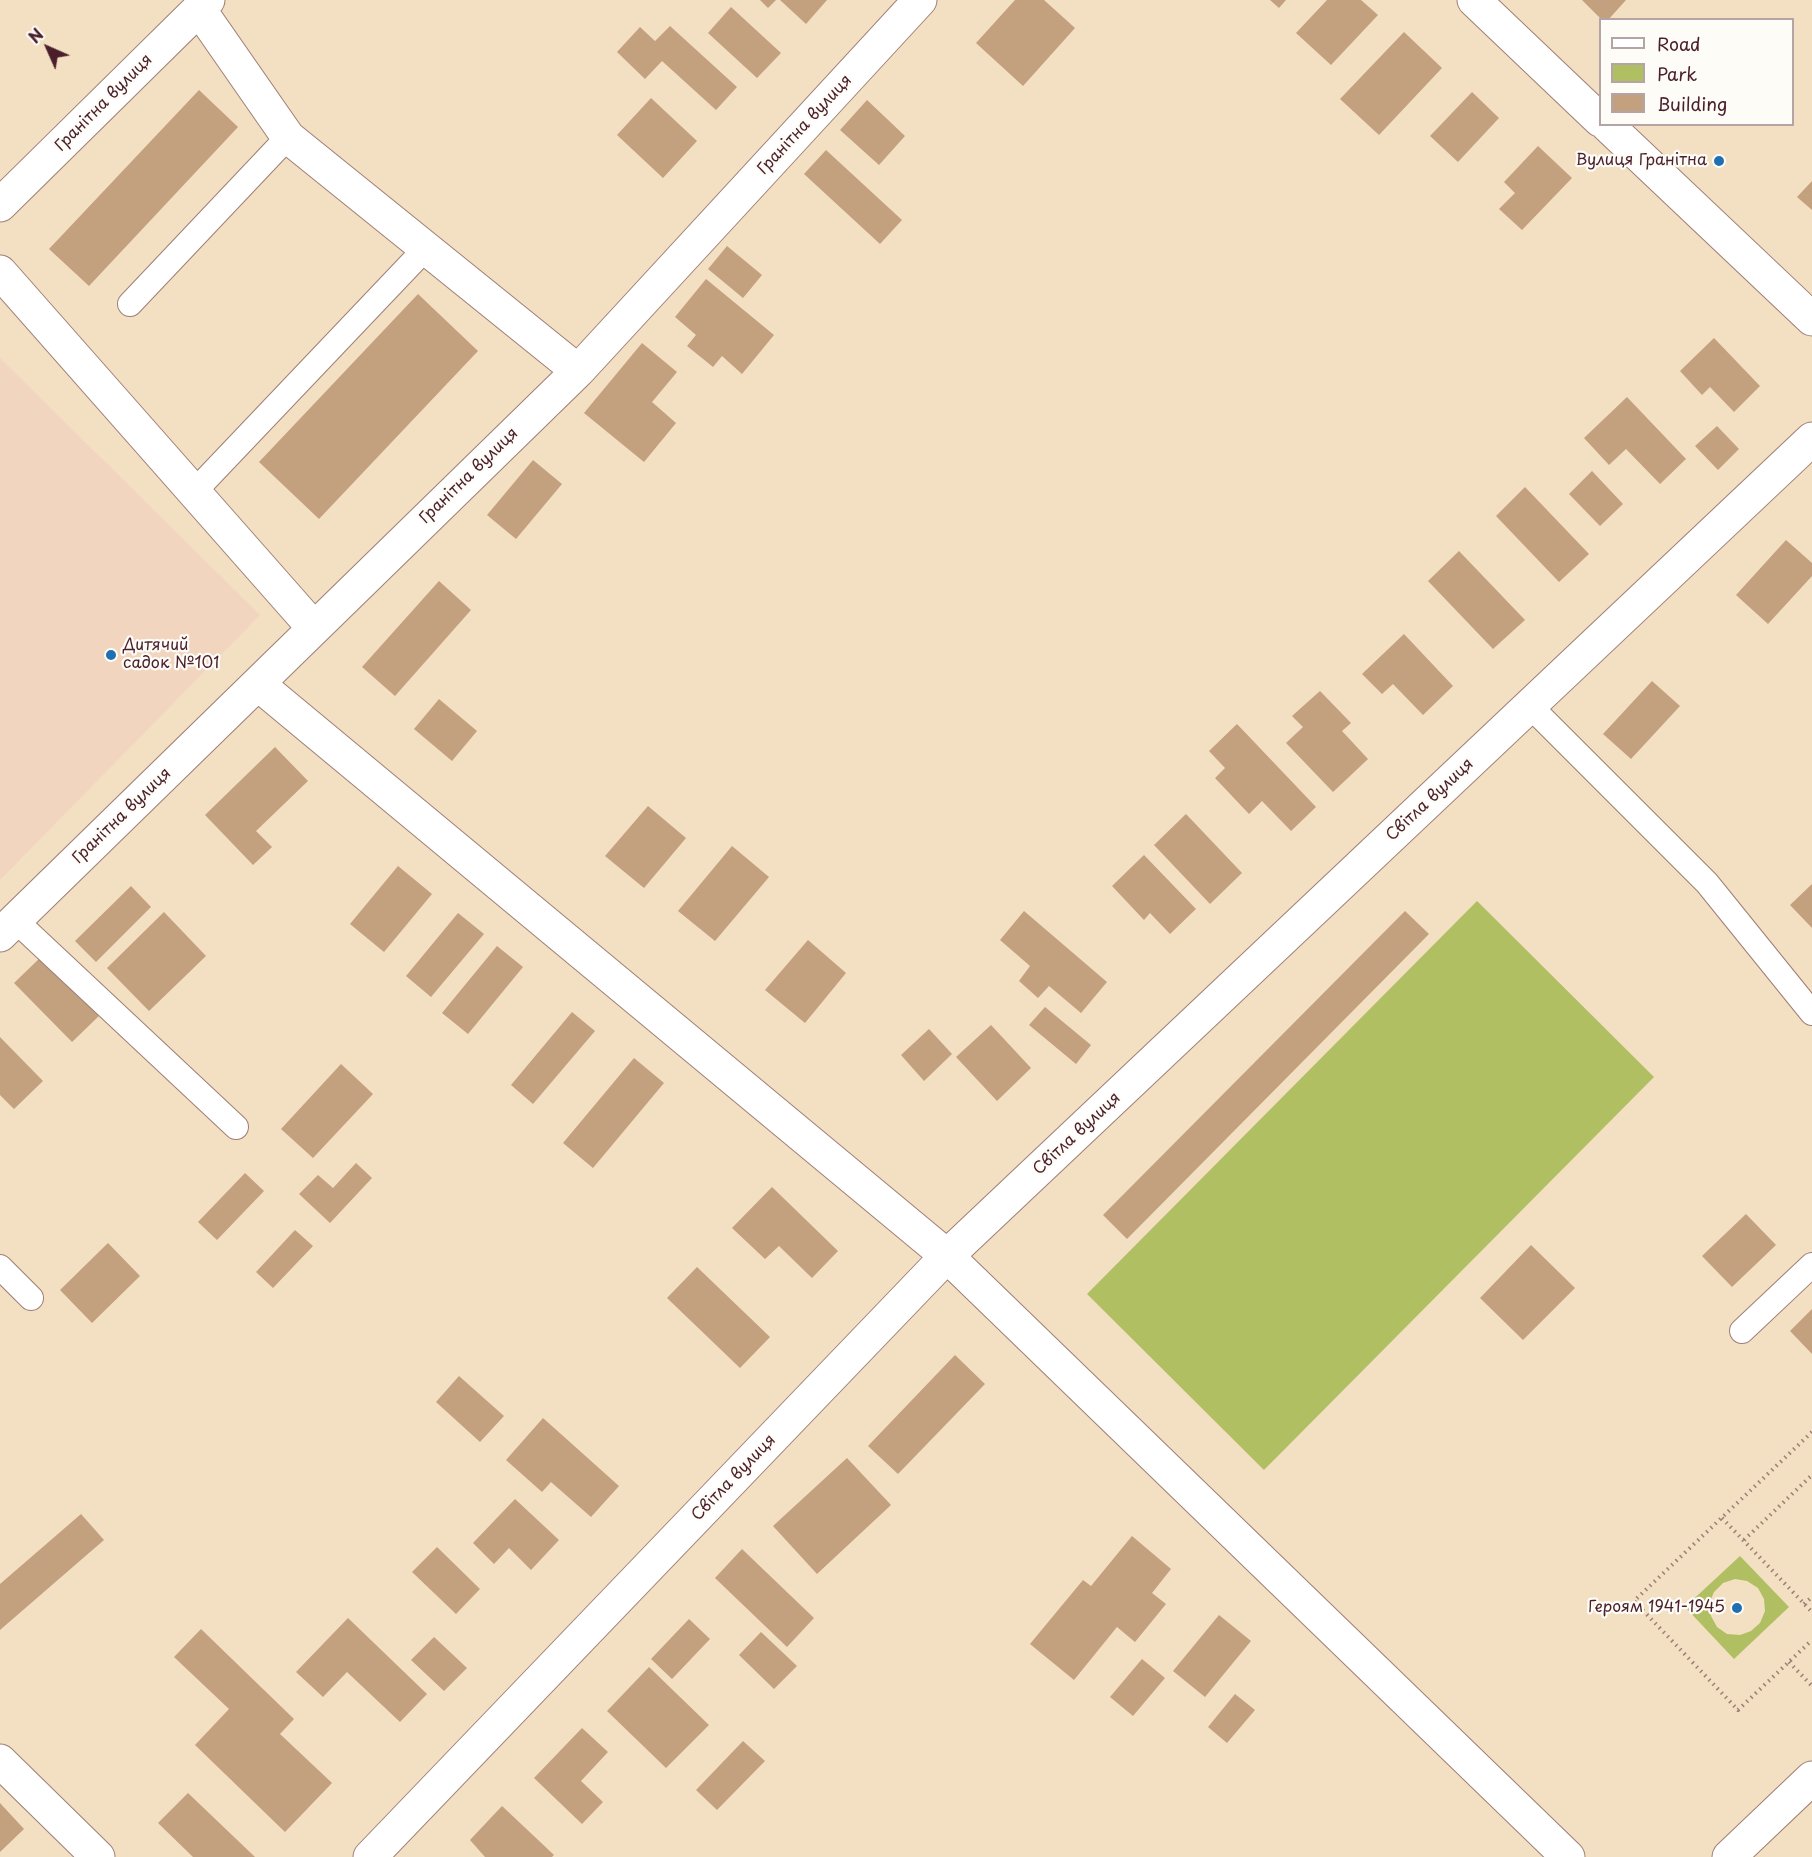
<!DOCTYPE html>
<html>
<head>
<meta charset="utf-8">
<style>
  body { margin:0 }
  #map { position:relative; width:1812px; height:1857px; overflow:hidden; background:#f3dfc2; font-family:"Playpen Sans",sans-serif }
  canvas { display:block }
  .legend { position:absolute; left:1599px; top:18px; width:195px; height:108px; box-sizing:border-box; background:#fdfcf7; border:2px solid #b5a4a5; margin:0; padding:8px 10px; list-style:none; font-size:18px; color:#4a1f2b }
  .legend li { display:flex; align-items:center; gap:12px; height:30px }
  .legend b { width:30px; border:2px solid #b5a4a5 }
  .north { position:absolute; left:18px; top:18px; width:60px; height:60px; -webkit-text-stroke:4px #fdfcf7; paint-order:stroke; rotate:315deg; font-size:16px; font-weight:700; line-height:24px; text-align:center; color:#4a1f2b }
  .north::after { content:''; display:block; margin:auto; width:21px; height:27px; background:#4a1f2b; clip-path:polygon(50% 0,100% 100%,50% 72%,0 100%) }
</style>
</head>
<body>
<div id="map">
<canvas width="1812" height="1857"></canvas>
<ul class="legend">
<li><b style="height:8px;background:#fff"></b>Road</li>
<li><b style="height:16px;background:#afbf62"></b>Park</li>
<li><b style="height:16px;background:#c3a07e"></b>Building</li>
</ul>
<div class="north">N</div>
</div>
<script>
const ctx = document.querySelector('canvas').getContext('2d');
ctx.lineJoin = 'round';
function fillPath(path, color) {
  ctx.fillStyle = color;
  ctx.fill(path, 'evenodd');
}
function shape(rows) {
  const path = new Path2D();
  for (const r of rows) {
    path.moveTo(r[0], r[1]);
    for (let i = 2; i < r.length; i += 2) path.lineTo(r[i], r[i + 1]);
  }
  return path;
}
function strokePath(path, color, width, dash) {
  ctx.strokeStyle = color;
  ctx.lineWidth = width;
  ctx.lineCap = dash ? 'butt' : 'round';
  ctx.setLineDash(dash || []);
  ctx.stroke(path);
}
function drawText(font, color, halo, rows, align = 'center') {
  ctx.font = font + ' "Playpen Sans",sans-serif';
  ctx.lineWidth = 4.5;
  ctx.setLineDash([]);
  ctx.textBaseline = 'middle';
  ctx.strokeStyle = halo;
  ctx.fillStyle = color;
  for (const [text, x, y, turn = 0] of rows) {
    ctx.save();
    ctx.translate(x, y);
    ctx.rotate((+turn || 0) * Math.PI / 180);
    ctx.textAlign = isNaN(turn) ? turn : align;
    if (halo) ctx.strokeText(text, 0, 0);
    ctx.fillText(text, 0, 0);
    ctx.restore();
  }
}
const built = shape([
  [0,358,260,615,0,880]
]);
const green = shape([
  [1477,901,1654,1077,1264,1470,1087,1294],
  [1740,1556,1789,1607,1734,1659,1685,1607],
  [1735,1579,1747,1581,1758,1588,1764,1599,1765,1611,1760,1623,1751,1631,1740,1635,1727,1634,1717,1627,1711,1616,1709,1604,1714,1592,1723,1583]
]);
const building = shape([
  [760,0,776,0,768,8],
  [780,0,827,0,806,24],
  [1015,0,1044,0,1075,28,1023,86,976,43],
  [1270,0,1286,0,1279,8],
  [1327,0,1361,0,1378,15,1331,65,1296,33],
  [1582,0,1626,0,1608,20,1602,20],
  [731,7,781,53,757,78,708,33],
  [670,26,737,87,716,110,662,61,645,79,617,52,640,27,655,41],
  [1404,32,1442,68,1379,135,1340,99],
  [199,90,238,127,89,286,49,249],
  [1472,92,1499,118,1458,162,1430,136],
  [651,98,697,141,663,178,617,135],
  [867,100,905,136,879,165,840,130],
  [1538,146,1572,178,1522,230,1499,209,1515,193,1504,182],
  [826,150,902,220,880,244,804,174],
  [1812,181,1812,210,1797,197],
  [727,246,762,275,743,298,708,269],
  [706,279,774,335,742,374,722,356,713,367,687,346,696,335,675,317],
  [418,294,478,351,319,519,259,462],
  [1714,338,1760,386,1734,412,1710,387,1702,395,1680,371],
  [642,343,677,372,652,402,676,423,644,462,584,413],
  [1627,397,1686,459,1660,484,1626,449,1609,465,1584,438],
  [1717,426,1739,449,1718,470,1695,446],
  [533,460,562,484,516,539,487,515],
  [1592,471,1623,504,1600,526,1569,494],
  [1525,487,1589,554,1559,582,1496,516],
  [1786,540,1812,563,1812,576,1768,624,1736,595],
  [1459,551,1525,620,1493,649,1428,581],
  [439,581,471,610,395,696,362,667],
  [1404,634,1453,686,1423,715,1393,684,1382,694,1362,674],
  [1652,681,1680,706,1631,759,1603,734],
  [1320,691,1351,723,1342,731,1368,759,1333,792,1286,743,1303,727,1292,716],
  [439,699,477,731,452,761,414,729],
  [1237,724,1316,807,1291,831,1262,801,1249,814,1215,778,1225,768,1209,751],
  [275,747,308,781,256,831,272,847,253,865,205,815],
  [648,806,686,838,644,888,605,856],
  [1186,814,1242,873,1210,904,1154,845],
  [732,846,769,877,715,941,678,911],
  [1144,855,1196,909,1170,934,1150,913,1144,920,1112,886],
  [398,866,432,894,384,952,350,924],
  [1812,884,1812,928,1790,905],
  [131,886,151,907,96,962,75,941],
  [1024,911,1107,982,1081,1013,1049,986,1038,998,1019,981,1030,966,1000,940],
  [1405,911,1429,934,1127,1239,1103,1215],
  [164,912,206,956,149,1011,107,968],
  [458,913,484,934,431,997,406,976],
  [808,940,846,973,805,1023,765,990],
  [497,946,523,967,468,1034,442,1013],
  [43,955,100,1015,72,1042,14,983],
  [1045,1007,1091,1045,1076,1064,1029,1025],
  [572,1012,595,1031,533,1104,511,1085],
  [991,1025,1031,1068,997,1101,956,1057],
  [929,1029,952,1054,924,1081,901,1055],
  [0,1037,43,1081,14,1109,0,1095],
  [634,1058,664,1083,593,1168,563,1143],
  [341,1064,373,1094,313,1158,281,1129],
  [356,1163,372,1178,330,1223,299,1194,318,1175,333,1188],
  [245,1173,264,1191,217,1240,198,1222],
  [772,1187,838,1251,812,1278,779,1246,765,1259,732,1228],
  [1746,1214,1776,1245,1732,1287,1702,1256],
  [295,1230,313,1246,273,1288,256,1272],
  [108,1243,140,1276,92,1323,60,1290],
  [1531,1245,1575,1288,1523,1340,1480,1298],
  [697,1267,770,1337,740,1368,667,1298],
  [1812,1309,1812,1354,1790,1331],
  [955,1355,985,1384,898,1474,868,1446],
  [459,1376,504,1416,480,1442,436,1402],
  [543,1418,619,1486,591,1517,551,1482,542,1492,506,1460],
  [847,1458,891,1505,817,1574,773,1526],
  [515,1499,559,1540,531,1570,509,1548,494,1564,473,1543],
  [81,1514,104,1540,0,1630,0,1584],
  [1132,1536,1171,1569,1152,1593,1166,1604,1135,1642,1117,1627,1074,1680,1030,1644,1083,1580,1091,1586],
  [437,1547,480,1589,456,1614,412,1572],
  [742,1549,814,1618,787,1647,715,1578],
  [1219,1615,1251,1641,1205,1697,1173,1671],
  [348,1618,427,1694,400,1722,347,1672,323,1697,296,1672],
  [689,1619,710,1639,672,1679,651,1659],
  [201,1629,294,1719,280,1734,332,1783,285,1832,195,1745,229,1709,174,1657],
  [761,1632,797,1666,774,1689,739,1655],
  [434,1637,467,1668,444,1691,411,1660],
  [1142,1659,1165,1678,1133,1716,1110,1697],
  [649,1667,709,1725,666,1768,607,1711],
  [1235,1694,1255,1710,1227,1743,1208,1727],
  [582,1728,608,1752,581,1781,603,1802,582,1824,534,1778],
  [743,1741,765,1761,717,1810,696,1790],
  [188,1793,255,1857,193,1857,158,1823],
  [0,1803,24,1829,0,1852],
  [502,1806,554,1855,552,1857,485,1857,470,1840]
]);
const path = shape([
  [1812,1432,1634,1601,1738,1710,1812,1640],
  [1722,1518,1812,1612],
  [1744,1540,1812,1475],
  [1804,1604,1812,1597],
  [1789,1662,1812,1686]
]);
const lane = shape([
  [130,304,288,137],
  [194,492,426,248],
  [1530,706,1707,883,1812,1013],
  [15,920,236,1127],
  [0,1267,31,1298],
  [1742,1331,1812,1265]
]);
const street = shape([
  [199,9,288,137,578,371],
  [0,205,208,0],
  [0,272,313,627],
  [258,684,947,1256,1568,1857],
  [0,935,578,371,920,0],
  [0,1761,98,1857],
  [370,1857,947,1256,1812,439],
  [1729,1857,1812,1778]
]);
const secondary = shape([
  [1474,0,1600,120],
  [1606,124,1812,319]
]);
const markers = [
  [1719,161,6,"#1f6fb2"],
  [111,655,6,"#1f6fb2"],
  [1737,1608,6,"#1f6fb2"]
];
const streetNames = [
  ["Гранітна вулиця",104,103,-45],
  ["Гранітна вулиця",805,125,-47],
  ["Гранітна вулиця",469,476,-44],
  ["Світла вулиця",1430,800,-43],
  ["Гранітна вулиця",122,816,-44],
  ["Світла вулиця",1077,1134,-43],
  ["Світла вулиця",734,1478,-46]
];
const poiNames = [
  ["Вулиця Гранітна",1707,161],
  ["Дитячий",123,646,"left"],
  ["садок №101",123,664,"left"],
  ["Героям 1941-1945",1725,1608]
];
fillPath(built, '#f2d5be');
fillPath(green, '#afbf62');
fillPath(building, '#c3a07e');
strokePath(lane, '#9e7f76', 26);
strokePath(street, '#9e7f76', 35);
strokePath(secondary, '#9e7f76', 35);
strokePath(path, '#9e7f76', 4, [1.5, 4.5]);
strokePath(lane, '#fff', 24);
strokePath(street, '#fff', 33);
strokePath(secondary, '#fff', 33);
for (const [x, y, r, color] of markers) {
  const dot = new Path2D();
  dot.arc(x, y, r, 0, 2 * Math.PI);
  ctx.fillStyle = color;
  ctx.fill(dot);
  strokePath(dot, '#fdfcf7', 2);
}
drawText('16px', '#4a1f2b', '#fdfcf7', streetNames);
drawText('16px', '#4a1f2b', '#fdfcf7', poiNames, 'right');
</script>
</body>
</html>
